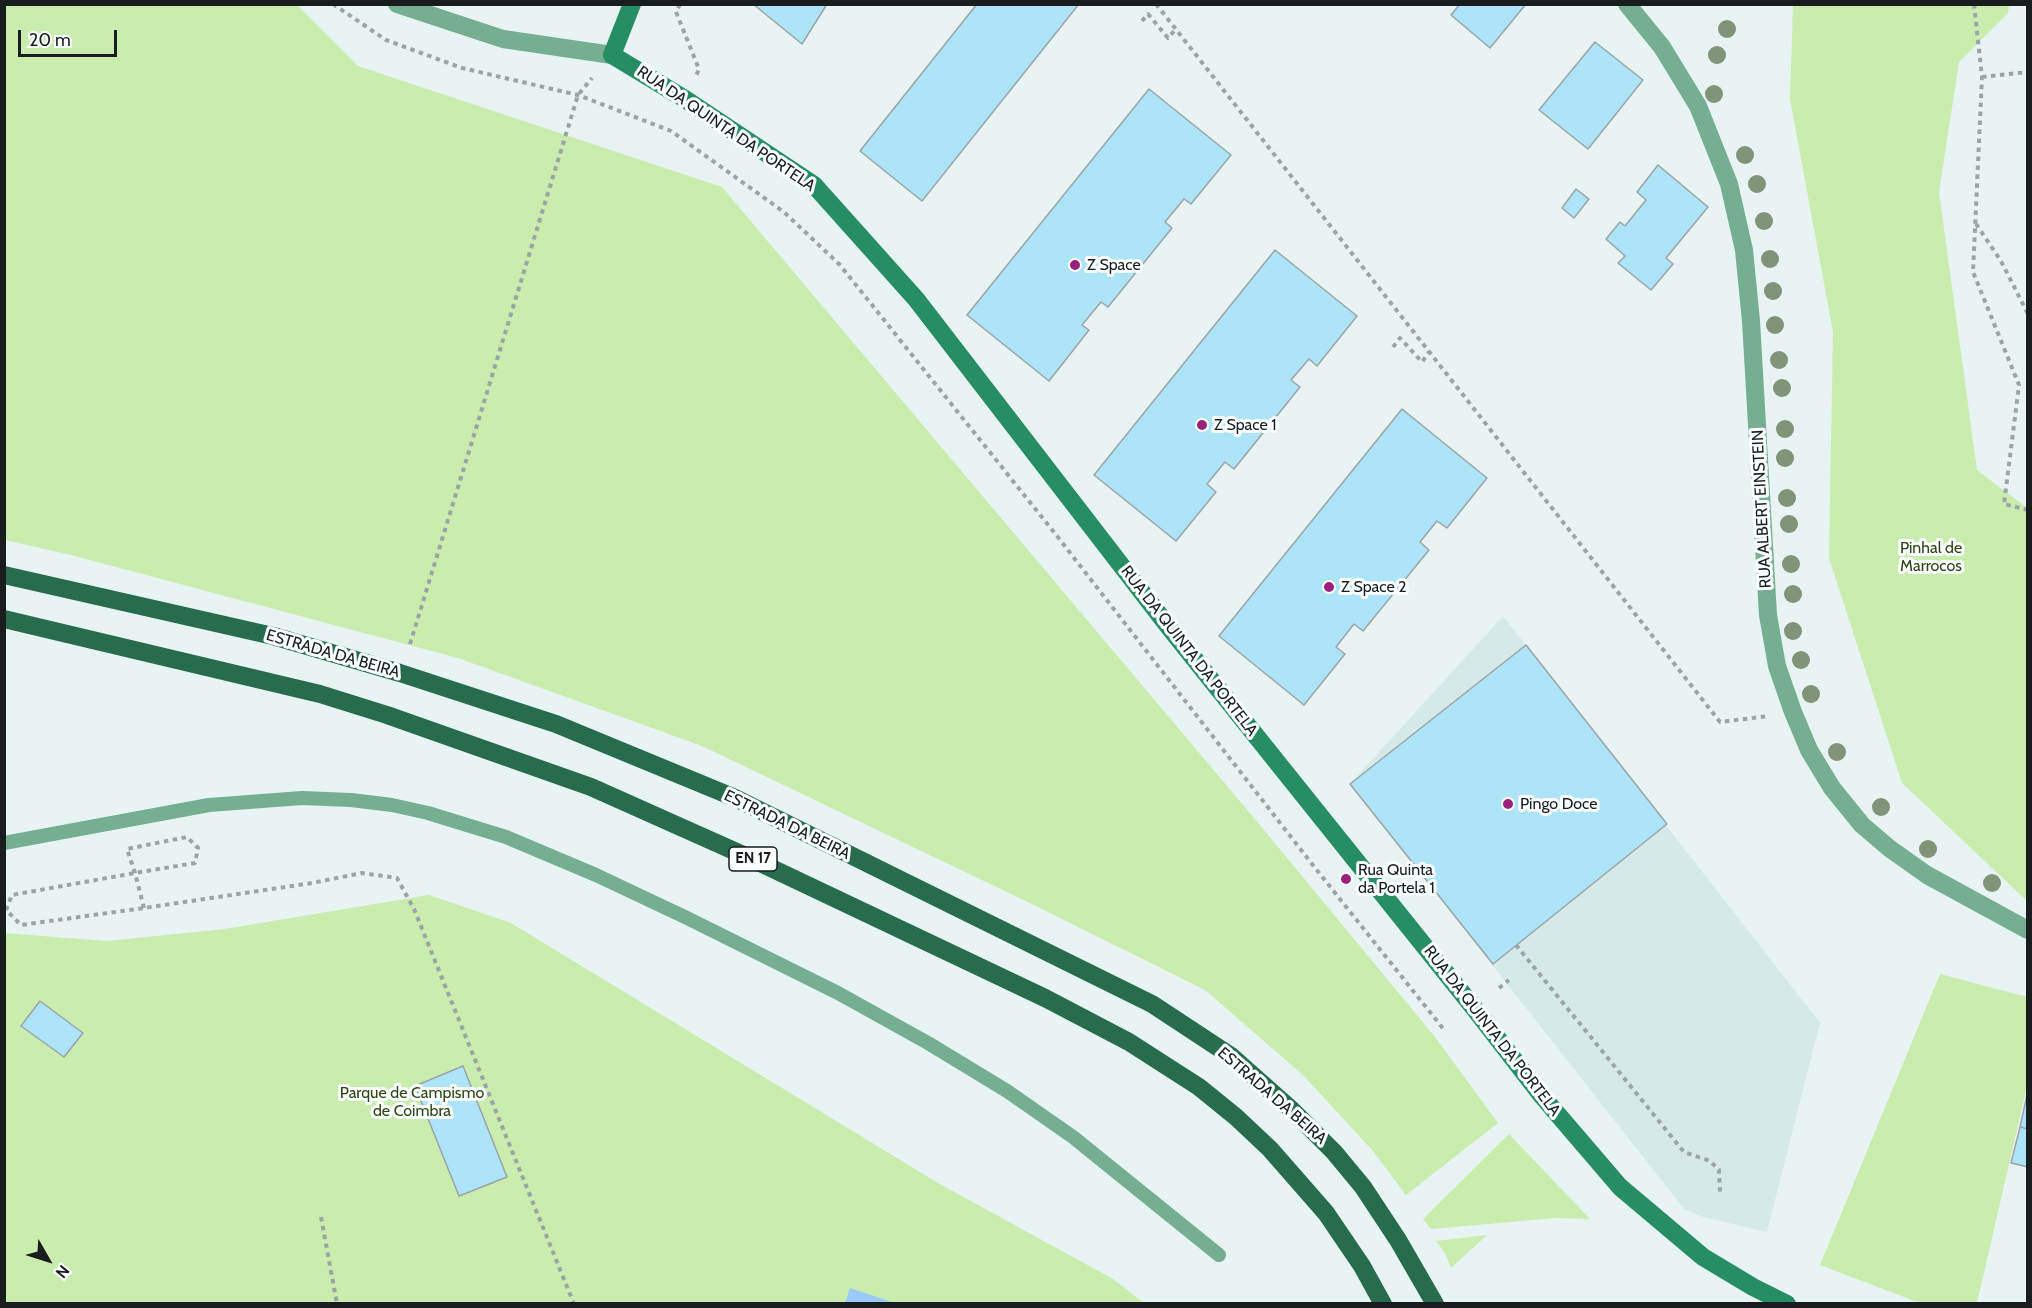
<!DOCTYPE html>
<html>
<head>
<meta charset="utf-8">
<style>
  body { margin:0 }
  #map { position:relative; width:2032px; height:1308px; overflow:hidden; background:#e8f3f3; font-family:Cabin,sans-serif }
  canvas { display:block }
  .frame { position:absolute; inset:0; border:6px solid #191d1d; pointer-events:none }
  .north { position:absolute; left:18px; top:1230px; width:60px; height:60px; -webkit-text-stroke:4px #fbffff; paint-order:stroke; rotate:129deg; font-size:16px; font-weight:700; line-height:24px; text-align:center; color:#191d1d }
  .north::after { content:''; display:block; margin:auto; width:21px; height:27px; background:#191d1d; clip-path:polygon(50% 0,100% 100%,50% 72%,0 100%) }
  .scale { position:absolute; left:18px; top:30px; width:99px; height:27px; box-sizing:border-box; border:3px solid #191d1d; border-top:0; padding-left:8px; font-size:18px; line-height:21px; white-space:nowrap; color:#191d1d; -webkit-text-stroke:4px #fbffff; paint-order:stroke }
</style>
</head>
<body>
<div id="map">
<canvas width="2032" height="1308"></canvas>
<div class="frame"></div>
<div class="north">N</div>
<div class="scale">20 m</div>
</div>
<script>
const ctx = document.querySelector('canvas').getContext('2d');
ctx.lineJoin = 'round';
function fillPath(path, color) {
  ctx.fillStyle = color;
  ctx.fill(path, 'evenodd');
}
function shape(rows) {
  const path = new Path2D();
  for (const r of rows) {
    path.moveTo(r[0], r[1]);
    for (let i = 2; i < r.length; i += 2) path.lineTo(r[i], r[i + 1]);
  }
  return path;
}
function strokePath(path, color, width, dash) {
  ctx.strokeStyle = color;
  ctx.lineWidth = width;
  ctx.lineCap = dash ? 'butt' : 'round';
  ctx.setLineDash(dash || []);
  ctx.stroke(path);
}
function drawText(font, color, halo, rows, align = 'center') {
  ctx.font = font + ' Cabin,sans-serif';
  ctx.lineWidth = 6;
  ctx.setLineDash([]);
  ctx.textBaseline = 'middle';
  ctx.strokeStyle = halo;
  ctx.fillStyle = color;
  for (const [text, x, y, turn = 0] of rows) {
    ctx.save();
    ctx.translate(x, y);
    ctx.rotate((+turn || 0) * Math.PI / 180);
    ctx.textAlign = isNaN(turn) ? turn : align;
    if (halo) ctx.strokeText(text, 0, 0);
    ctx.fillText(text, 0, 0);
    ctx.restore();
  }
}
const built = shape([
  [1503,616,1820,1023,1767,1232,1703,1217,1684,1209,1350,784]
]);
const green = shape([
  [5,4,297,5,358,66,722,187,1254,818,1435,1037,1498,1123,1406,1195,1373,1151,1303,1075,1205,990,1034,905,702,746,458,658,71,555,5,540],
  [1793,5,2009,5,2008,13,1959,62,1939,192,1977,470,2027,508,2027,901,1902,783,1829,558,1833,332,1790,99],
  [429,895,511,923,938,1183,1113,1279,1144,1303,5,1303,4,933,107,941,225,929],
  [1940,974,2027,997,2027,1086,1977,1303,1920,1303,1820,1265],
  [1509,1134,1590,1219,1556,1218,1431,1229,1423,1219],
  [1487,1235,1451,1268,1446,1255,1436,1241]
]);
const water = shape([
  [850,1288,895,1303,845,1303]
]);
const building = shape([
  [753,4,827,4,802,44,753,4],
  [977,4,1079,4,922,201,860,151,977,4],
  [1460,4,1526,4,1490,48,1451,15,1460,4],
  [1595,42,1643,80,1588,149,1539,110,1595,42],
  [1149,89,1231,155,1191,204,1184,199,1165,222,1172,228,1108,307,1101,302,1082,325,1089,330,1049,381,967,315,1149,89],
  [1658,165,1708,207,1666,258,1673,264,1651,290,1618,263,1625,256,1606,239,1620,222,1625,226,1646,200,1637,192,1658,165],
  [1576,189,1589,199,1574,218,1562,208,1576,189],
  [1275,250,1357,316,1317,366,1309,359,1291,380,1300,387,1234,469,1225,462,1207,484,1216,492,1176,541,1094,475,1275,250],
  [1402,409,1487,478,1447,528,1437,521,1420,542,1429,550,1363,631,1354,624,1336,647,1345,654,1304,705,1219,636,1402,409],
  [1526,645,1667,824,1493,964,1350,784,1526,645],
  [40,1001,83,1033,64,1057,21,1026,40,1001],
  [463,1066,507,1177,459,1196,415,1086,463,1066],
  [2027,1095,2028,1095,2028,1129,2020,1127,2027,1095],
  [2020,1127,2028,1129,2028,1167,2011,1163,2020,1127]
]);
const path = shape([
  [333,4,386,40,462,68,578,95,671,131,784,212,840,265,1057,536,1312,864,1445,1031],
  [680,4,676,12,699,69,696,76],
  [1156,4,1720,722,1769,716],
  [1974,4,1982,77,1973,272,2019,385,2004,504,2028,510],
  [1142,21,1148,14,1168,38,1176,29],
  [1982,77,2028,72],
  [1976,224,2001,261,2028,314],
  [1393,347,1400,338,1422,362,1429,352],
  [410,644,578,95,592,78],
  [144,908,135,873,127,849,187,837,198,848,195,863,135,873,12,895,6,910,21,925,144,908,312,883,362,873,397,878,414,909,574,1304],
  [1516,945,1684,1152,1710,1161,1719,1170,1720,1193],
  [1499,988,1509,980],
  [321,1217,337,1304]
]);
const lane = shape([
  [4,843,209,805,302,798,351,800,392,805,428,813,506,837,596,875,687,918,838,993,928,1043,1007,1091,1073,1137,1219,1255]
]);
const street = shape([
  [397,4,503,39,612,55],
  [1627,4,1662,47,1698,106,1729,184,1744,250,1751,321,1768,615,1777,666,1793,712,1809,750,1832,788,1862,825,1889,848,1927,875,2028,930]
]);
const secondary = shape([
  [632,4,612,55,685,99,814,185,916,299,1168,626,1474,1008,1542,1096,1620,1187,1703,1257,1753,1287,1787,1304]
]);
const primary = shape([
  [4,575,273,636,400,673,556,724,733,797,1152,1004,1231,1056,1293,1111,1334,1152,1363,1187,1398,1240,1435,1304],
  [4,619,320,694,387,715,591,787,750,858,1045,998,1129,1042,1199,1087,1236,1117,1270,1149,1326,1213,1362,1266,1383,1304]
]);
const trees = [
  [1727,29],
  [1717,55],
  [1714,94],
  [1745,155],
  [1757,184],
  [1764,221],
  [1770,259],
  [1773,291],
  [1775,325],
  [1779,360],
  [1782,388],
  [1785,429],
  [1785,458],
  [1787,498],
  [1789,524],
  [1791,564],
  [1793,594],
  [1793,631],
  [1801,660],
  [1811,694],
  [1837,752],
  [1881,807],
  [1928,849],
  [1992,883]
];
const markers = [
  [1075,265,6,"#99217c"],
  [1202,425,6,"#99217c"],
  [1329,587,6,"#99217c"],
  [1508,804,6,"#99217c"],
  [1346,879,6,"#99217c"]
];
const shields = [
  [753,859,48]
];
const shieldNames = [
  ["EN 17",753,859]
];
const streetNames = [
  ["RUA DA QUINTA DA PORTELA",726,129,34],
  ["RUA ALBERT EINSTEIN",1762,509,-93],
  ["RUA DA QUINTA DA PORTELA",1189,651,52],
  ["ESTRADA DA BEIRA",333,654,16],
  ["ESTRADA DA BEIRA",787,825,26],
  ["RUA DA QUINTA DA PORTELA",1492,1031,52],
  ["ESTRADA DA BEIRA",1272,1096,41]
];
const poiNames = [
  ["Z Space",1087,265],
  ["Z Space 1",1214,425],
  ["Z Space 2",1341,587],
  ["Pingo Doce",1520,804],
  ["Rua Quinta",1358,870],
  ["da Portela 1",1358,888]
];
const parkNames = [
  ["Pinhal de",1931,548],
  ["Marrocos",1931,566],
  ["Parque de Campismo",412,1093],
  ["de Coimbra",412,1111]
];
fillPath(built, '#d5eae8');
fillPath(green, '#c9ecaf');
fillPath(water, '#9dc9fa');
fillPath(building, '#ade4f8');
strokePath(building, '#9ba4a8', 1.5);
strokePath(path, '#9ca5a5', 4, [4.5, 4.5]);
strokePath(lane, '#75ae91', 14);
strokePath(street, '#75ae91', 18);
strokePath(secondary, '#278d64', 18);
strokePath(primary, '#286c4e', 18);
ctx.fillStyle = '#819378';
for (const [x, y] of trees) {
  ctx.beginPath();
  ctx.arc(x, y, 9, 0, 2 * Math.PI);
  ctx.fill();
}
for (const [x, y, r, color] of markers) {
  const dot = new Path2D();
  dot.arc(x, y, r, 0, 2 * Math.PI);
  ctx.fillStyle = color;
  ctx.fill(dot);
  strokePath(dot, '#fbffff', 2);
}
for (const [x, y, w] of shields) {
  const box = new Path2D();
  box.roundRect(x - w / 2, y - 12, w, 24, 4.5);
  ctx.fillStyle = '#fbffff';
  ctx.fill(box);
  strokePath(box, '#191d1d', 1.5);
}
drawText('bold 15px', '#191d1d', null, shieldNames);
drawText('16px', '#191d1d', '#fbffff', streetNames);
drawText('16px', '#191d1d', '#fbffff', poiNames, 'left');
drawText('16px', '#2c4514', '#fbffff', parkNames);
</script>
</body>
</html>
